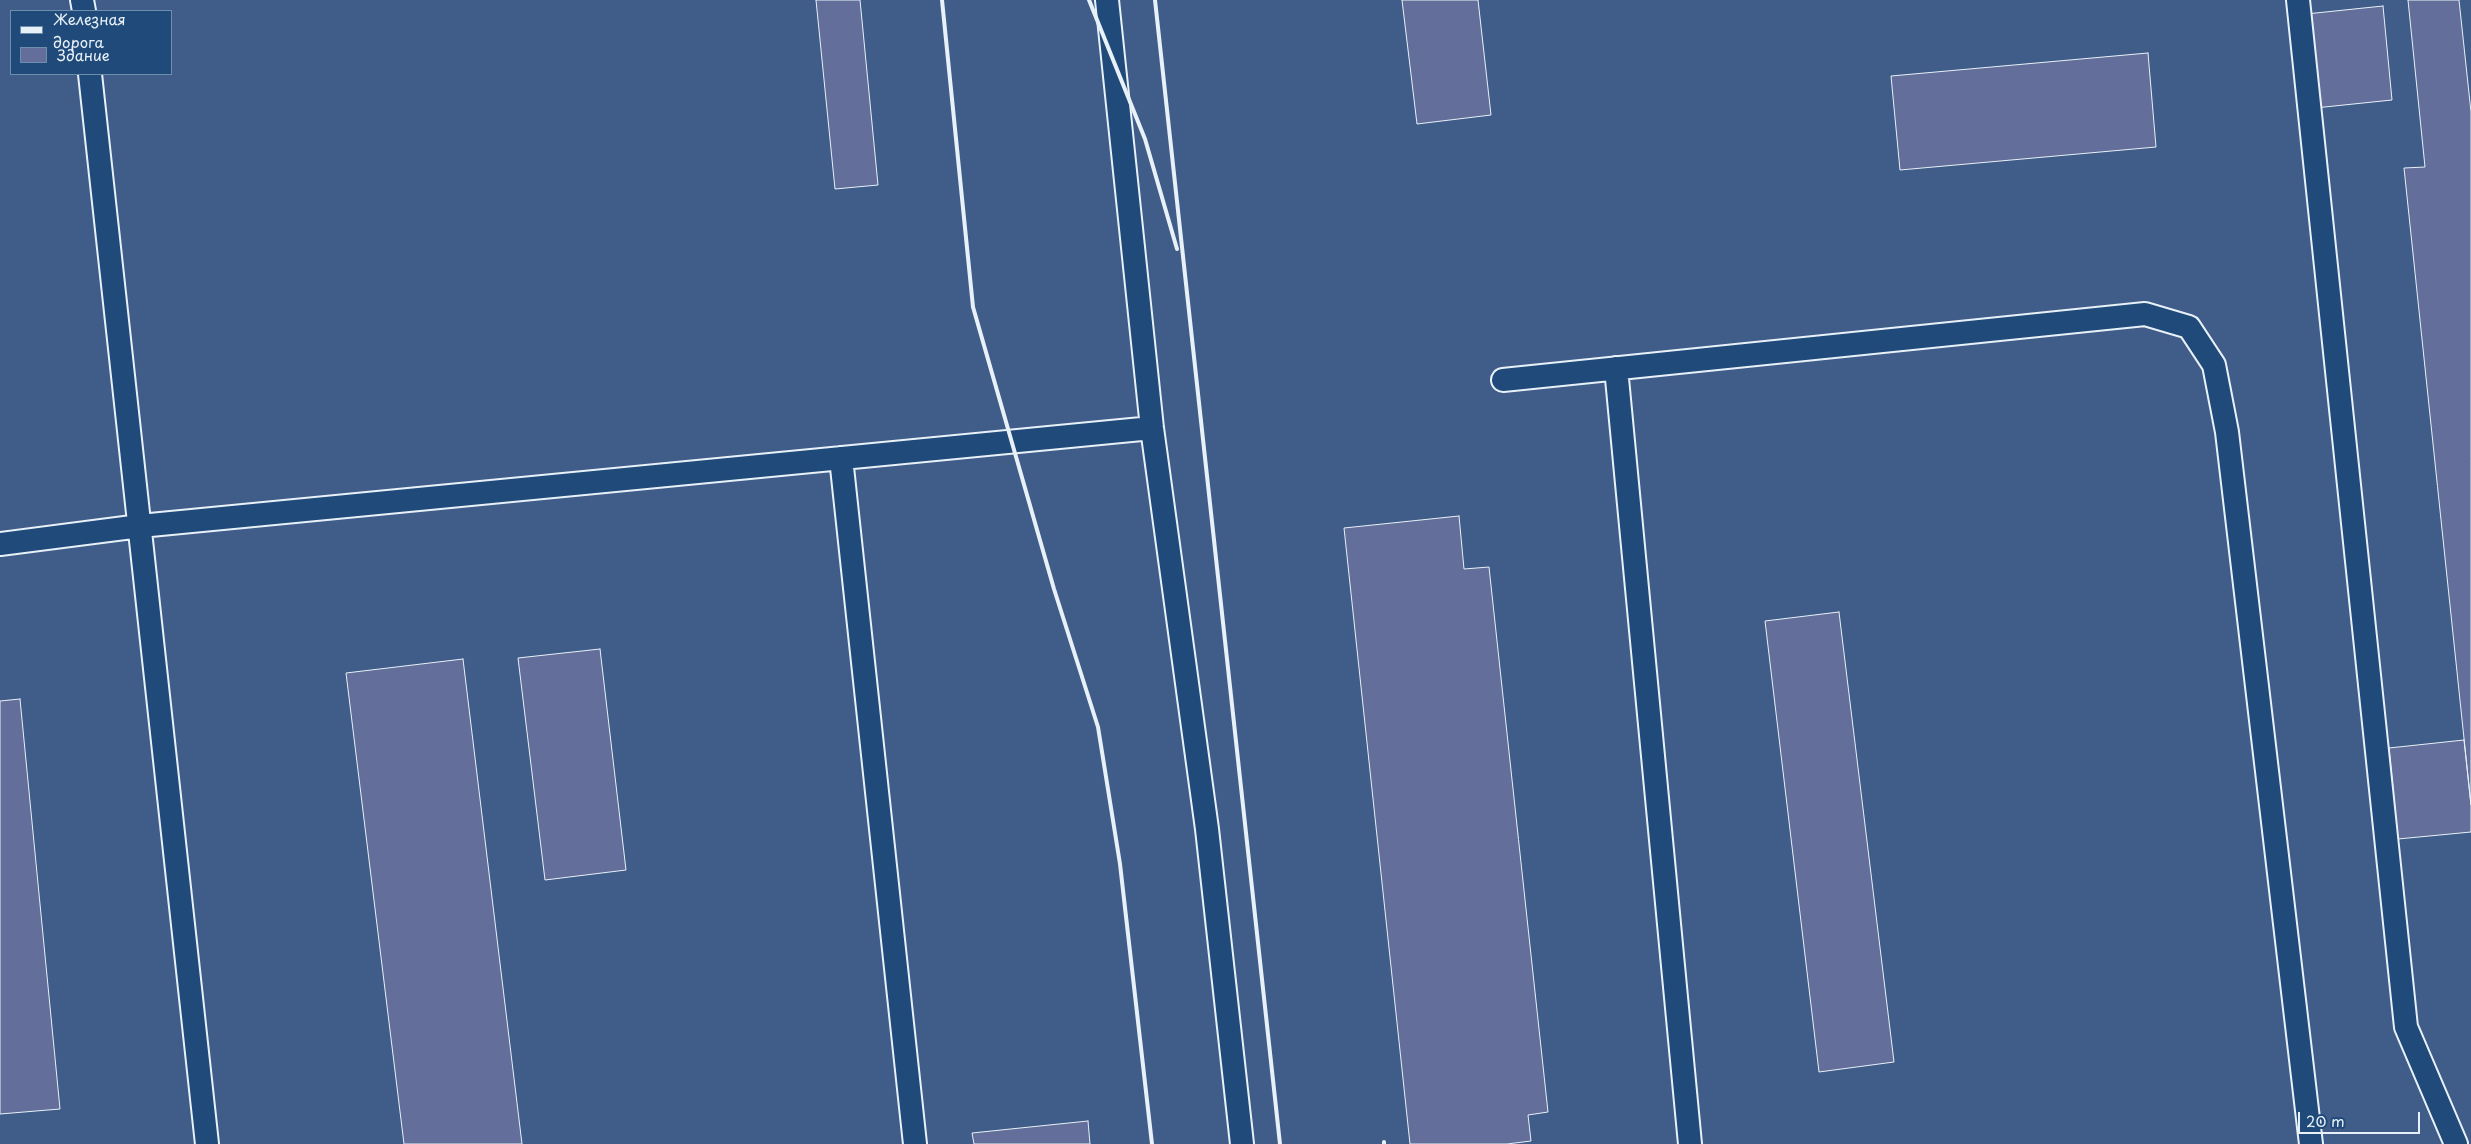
<!DOCTYPE html>
<html>
<head>
<meta charset="utf-8">
<style>
  body { margin:0 }
  #map { position:relative; width:2471px; height:1144px; overflow:hidden; background:#2d5180; font-family:"Playpen Sans",sans-serif }
  canvas { display:block }
  .legend { position:absolute; left:10px; top:10px; width:162px; height:65px; box-sizing:border-box; background:#1f4a7a; border:1px solid #6f8dac; margin:0; padding:6px 9px; list-style:none; font-size:15px; color:#e8f1f8 }
  .legend li { display:flex; align-items:center; gap:10px; height:25px }
  .legend b { width:25px; border:1px solid #6f8dac }
  .scale { position:absolute; left:2298px; top:1112px; width:122px; height:22px; box-sizing:border-box; border:2px solid #e8f1f8; border-top:0; padding-left:6px; font-size:15px; line-height:18px; white-space:nowrap; color:#e8f1f8; -webkit-text-stroke:4px #1f4a7a; paint-order:stroke }
</style>
</head>
<body>
<div id="map">
<canvas width="2471" height="1144"></canvas>
<ul class="legend">
<li><b style="height:6px;background:#e8f1f8"></b>Железная дорога</li>
<li><b style="height:14px;background:#636e9a"></b>Здание</li>
</ul>
<div class="scale">20 m</div>
</div>
<script>
const ctx = document.querySelector('canvas').getContext('2d');
ctx.lineJoin = 'round';
function fillPath(path, color) {
  ctx.fillStyle = color;
  ctx.fill(path, 'evenodd');
}
function shape(rows) {
  const path = new Path2D();
  for (const r of rows) {
    path.moveTo(r[0], r[1]);
    for (let i = 2; i < r.length; i += 2) path.lineTo(r[i], r[i + 1]);
  }
  return path;
}
function strokePath(path, color, width, dash) {
  ctx.strokeStyle = color;
  ctx.lineWidth = width;
  ctx.lineCap = dash ? 'butt' : 'round';
  ctx.setLineDash(dash || []);
  ctx.stroke(path);
}
const built = shape([
  [0,0,2471,0,2471,1144,0,1144],
  [11,11,171,11,171,74,11,74]
]);
const building = shape([
  [816,0,860,0,878,185,835,189,816,0],
  [1402,0,1478,0,1491,115,1417,124,1402,0],
  [2408,0,2459,0,2471,112,2471,805,2404,168,2425,167,2408,0],
  [2383,6,2392,100,2315,108,2306,14,2383,6],
  [2148,53,2156,147,1900,170,1891,76,2148,53],
  [1459,516,1464,569,1489,567,1548,1112,1528,1115,1531,1141,1507,1144,1410,1144,1344,528,1459,516],
  [1839,612,1894,1062,1819,1072,1765,621,1839,612],
  [600,649,626,870,545,880,518,658,600,649],
  [463,659,522,1144,404,1144,346,673,463,659],
  [20,699,60,1109,0,1114,0,701,20,699],
  [2464,740,2471,805,2471,832,2398,839,2389,748,2464,740],
  [1088,1121,1090,1144,974,1144,972,1133,1088,1121]
]);
const lane = shape([
  [82,0,84,11],
  [1107,0,1152,428,1207,829,1242,1144],
  [2298,0,2406,1027,2456,1144],
  [90,74,207,1144],
  [1616,368,1690,1144],
  [1503,380,2145,314,2189,327,2214,365,2227,432,2311,1144],
  [841,458,915,1144],
  [0,544,140,526,1152,428]
]);
const rail = shape([
  [942,0,973,307,1054,589,1098,727,1120,864,1152,1144],
  [1089,0,1145,139,1177,249],
  [1155,0,1280,1144],
  [1384,1142,1384,1144]
]);
fillPath(built, '#405d8a');
fillPath(building, '#636e9a');
strokePath(building, '#e8f1f8', 1);
strokePath(lane, '#e8f1f8', 26);
strokePath(lane, '#1f4a7a', 22);
strokePath(rail, '#e8f1f8', 4);
</script>
</body>
</html>
